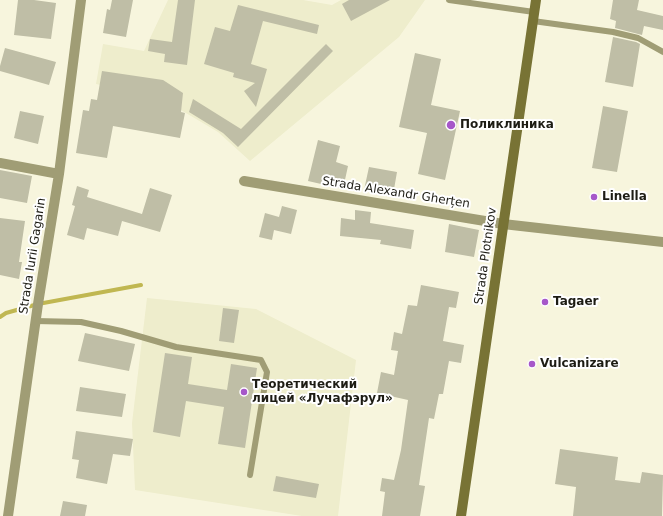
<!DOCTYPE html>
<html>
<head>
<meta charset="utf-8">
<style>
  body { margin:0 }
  canvas { display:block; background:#f7f5dd }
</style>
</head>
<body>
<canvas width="663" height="516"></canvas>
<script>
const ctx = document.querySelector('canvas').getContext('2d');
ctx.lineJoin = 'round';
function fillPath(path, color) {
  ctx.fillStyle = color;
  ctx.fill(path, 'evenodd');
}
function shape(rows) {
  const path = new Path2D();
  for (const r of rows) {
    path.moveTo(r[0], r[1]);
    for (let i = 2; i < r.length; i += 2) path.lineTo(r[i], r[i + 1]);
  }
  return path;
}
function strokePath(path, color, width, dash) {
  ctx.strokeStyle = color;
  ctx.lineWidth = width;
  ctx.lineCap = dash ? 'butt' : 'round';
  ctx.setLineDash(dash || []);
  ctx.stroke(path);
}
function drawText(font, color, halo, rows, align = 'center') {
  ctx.font = font + ' "DejaVu Sans",sans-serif';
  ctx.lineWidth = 4;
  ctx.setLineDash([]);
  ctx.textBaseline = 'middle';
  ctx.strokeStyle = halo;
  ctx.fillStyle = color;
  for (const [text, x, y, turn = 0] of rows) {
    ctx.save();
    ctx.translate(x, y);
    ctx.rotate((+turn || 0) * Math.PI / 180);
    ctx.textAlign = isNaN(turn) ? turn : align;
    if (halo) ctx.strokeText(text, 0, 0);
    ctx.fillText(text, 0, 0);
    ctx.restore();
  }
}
const built = shape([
  [168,0,303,0,332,5,341,0,425,0,399,37,250,161,218,132,159,97,96,84,103,44,144,51],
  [147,298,256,309,356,360,338,516,302,516,135,490,132,423]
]);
const stream = shape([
  [0,317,6,313,38,304,141,285]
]);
const building = shape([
  [18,0,34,0,56,3,51,39,14,35],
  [112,0,133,0,126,37,103,33,107,9,110,10],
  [178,0,195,0,187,65,164,62,165,54,148,51,150,39,172,42],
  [349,0,390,0,351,21,342,4],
  [613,0,639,0,637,10,663,16,663,30,644,26,642,35,615,28,616,21,610,19],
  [238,5,319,25,317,34,263,21,251,64,267,69,256,107,244,91,255,83,233,77,234,73,204,64,215,27,230,31],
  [613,37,636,42,640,44,633,87,605,82],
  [326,44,333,51,238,147,223,133,189,112,193,99,241,129],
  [5,48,56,62,49,85,0,71,0,66],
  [415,53,441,59,431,105,460,111,445,180,418,174,427,133,399,127],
  [102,71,163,80,183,93,181,112,185,113,180,138,113,126,107,158,76,153,83,110,89,111,91,99,97,100],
  [603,106,628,111,617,172,592,168],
  [20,111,44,116,38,144,14,138],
  [318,140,340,146,336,162,348,166,343,189,308,181],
  [369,167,397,172,393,195,364,190],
  [0,170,32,176,27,203,0,198],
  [77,186,89,190,87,197,142,214,150,188,172,195,160,232,122,221,118,236,87,228,84,240,67,235,75,206,72,205],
  [282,206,297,210,291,234,274,230,272,240,259,237,265,213,279,217],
  [355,210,371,212,370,223,414,230,411,249,380,244,381,240,340,236,341,218,355,220],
  [0,218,25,221,19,262,22,262,19,279,0,275],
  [449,224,479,230,474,257,445,252],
  [421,285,459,292,456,308,449,307,443,341,464,345,461,363,449,361,443,394,439,394,434,419,429,418,419,485,425,486,420,516,382,516,385,492,380,491,382,478,394,480,401,450,408,400,377,393,381,372,394,375,398,351,391,350,394,332,402,334,408,305,417,306],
  [223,308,239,310,234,343,219,341],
  [85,333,135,344,129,371,78,361],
  [165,353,192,357,188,384,227,390,231,364,257,368,245,448,218,444,224,407,186,401,180,437,153,432],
  [80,387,126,394,122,417,76,411],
  [76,431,133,439,130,456,113,454,107,484,76,478,79,460,72,459],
  [560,449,618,457,615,480,640,483,642,472,663,475,662,516,573,516,576,487,555,484],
  [276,476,319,484,316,498,273,491],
  [63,501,87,505,85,516,60,516]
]);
const lane = shape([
  [449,0,534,12],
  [533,21,613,32,638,38,663,52],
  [35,321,81,322,121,331,176,347,261,360,267,372,250,475]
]);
const street = shape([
  [0,163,59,174],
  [244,181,503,224,663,242],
  [8,516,38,304,59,174,81,0]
]);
const secondary = shape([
  [461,516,536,0]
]);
const markers = [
  [451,125,5,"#a657c9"],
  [594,197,4,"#a657c9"],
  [545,302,4,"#a657c9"],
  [532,364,4,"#a657c9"],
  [244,392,4,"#a657c9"]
];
const poiNames = [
  ["Поликлиника",460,125],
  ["Linella",602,197],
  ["Tagaer",553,302],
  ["Vulcanizare",540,364],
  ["Теоретический",252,385],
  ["лицей «Лучафэрул»",252,399]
];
const streetNames = [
  ["Strada Alexandr Gherțen",396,193,9],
  ["Strada Iurii Gagarin",33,256,-81],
  ["Strada Plotnikov",486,256,-82]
];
fillPath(built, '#eeedcc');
strokePath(stream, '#c0b751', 4);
fillPath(building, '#bfbea6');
strokePath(lane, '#a09d75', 6);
strokePath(street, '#a09d75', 10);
strokePath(secondary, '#787335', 10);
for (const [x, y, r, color] of markers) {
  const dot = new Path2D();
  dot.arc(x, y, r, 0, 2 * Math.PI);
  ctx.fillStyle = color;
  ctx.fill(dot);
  strokePath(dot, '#fff', 1.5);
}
drawText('bold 12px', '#1d1c14', '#fff', poiNames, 'left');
drawText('12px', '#1d1c14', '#fff', streetNames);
</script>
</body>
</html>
